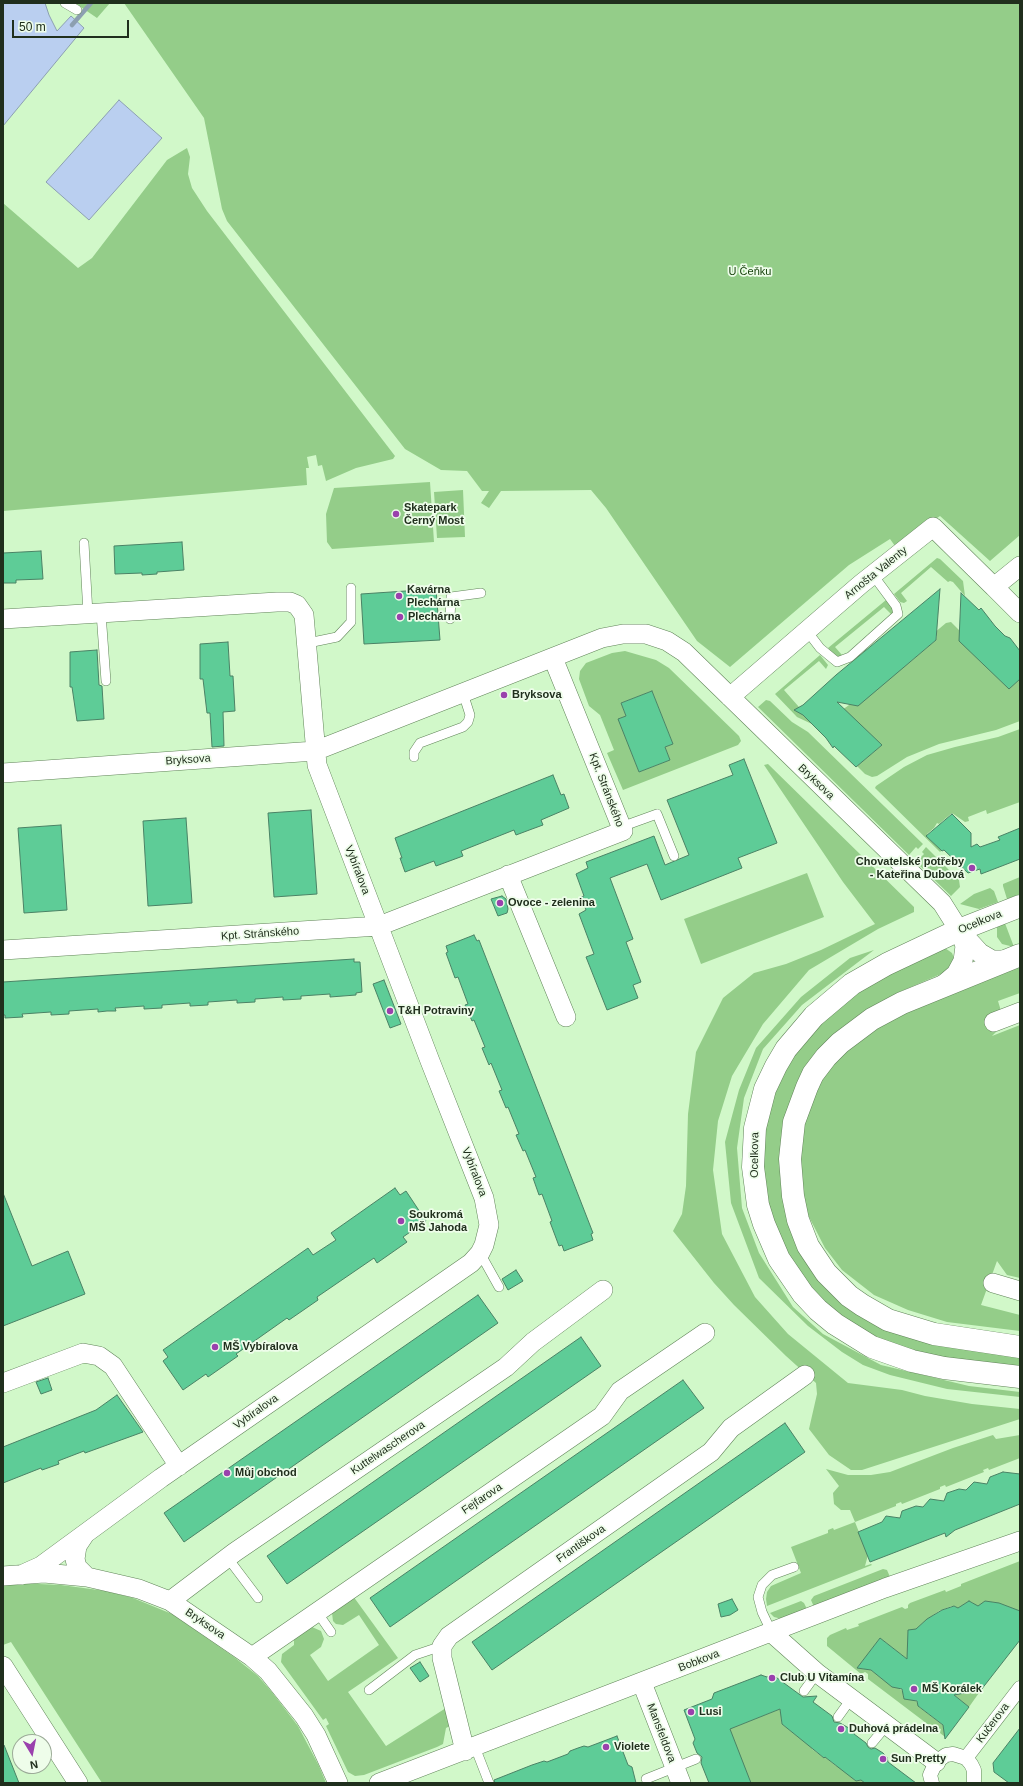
<!DOCTYPE html>
<html>
<head>
<meta charset="utf-8">
<style>
  body { margin:0 }
  #map { position:relative; width:1023px; height:1786px; overflow:hidden; background:#d1f8c9; font-family:Helvetica,sans-serif }
  canvas { display:block }
  .frame { position:absolute; inset:0; border:4px solid #202f1d; pointer-events:none }
  .north { position:absolute; left:12px; top:1734px; width:40px; height:40px; box-sizing:border-box; background:#eefdea; border:1px solid #9cab98; border-radius:50%; rotate:170deg; font-size:11px; font-weight:700; line-height:16px; text-align:center; color:#202f1d }
  .north::after { content:''; display:block; margin:auto; width:14px; height:18px; background:#9a41ad; clip-path:polygon(50% 0,100% 100%,50% 72%,0 100%) }
  .scale { position:absolute; left:12px; top:20px; width:117px; height:18px; box-sizing:border-box; border:2px solid #202f1d; border-top:0; padding-left:5px; font-size:12px; line-height:14px; white-space:nowrap; color:#202f1d; -webkit-text-stroke:3px #eefdea; paint-order:stroke }
</style>
</head>
<body>
<div id="map">
<canvas width="1023" height="1786"></canvas>
<div class="frame"></div>
<div class="north">N</div>
<div class="scale">50 m</div>
</div>
<script>
const ctx = document.querySelector('canvas').getContext('2d');
ctx.lineJoin = 'round';
function fillPath(path, color) {
  ctx.fillStyle = color;
  ctx.fill(path, 'evenodd');
}
function shape(rows) {
  const path = new Path2D();
  for (const r of rows) {
    path.moveTo(r[0], r[1]);
    for (let i = 2; i < r.length; i += 2) path.lineTo(r[i], r[i + 1]);
  }
  return path;
}
function strokePath(path, color, width, dash) {
  ctx.strokeStyle = color;
  ctx.lineWidth = width;
  ctx.lineCap = dash ? 'butt' : 'round';
  ctx.setLineDash(dash || []);
  ctx.stroke(path);
}
function drawText(font, color, halo, rows, align = 'center') {
  ctx.font = font + ' Helvetica,sans-serif';
  ctx.lineWidth = 3.5;
  ctx.setLineDash([]);
  ctx.textBaseline = 'middle';
  ctx.strokeStyle = halo;
  ctx.fillStyle = color;
  for (const [text, x, y, turn = 0] of rows) {
    ctx.save();
    ctx.translate(x, y);
    ctx.rotate((+turn || 0) * Math.PI / 180);
    ctx.textAlign = isNaN(turn) ? turn : align;
    if (halo) ctx.strokeText(text, 0, 0);
    ctx.fillText(text, 0, 0);
    ctx.restore();
  }
}
const green = shape([
  [75,3,110,3,97,18],
  [124,3,1020,3,1020,535,990,561,940,516,895,546,890,539,849,565,730,667,697,641,606,508,591,490,501,491,489,508,481,503,489,491,482,491,467,471,441,470,405,449,227,221,222,209,204,118],
  [187,148,190,157,188,174,192,188,207,211,395,456,393,459,356,468,326,481,322,465,318,466,316,455,307,457,309,468,306,468,307,485,3,511,3,203,78,268,92,258,167,160],
  [430,482,434,542,332,549,327,542,326,514,334,488],
  [463,490,465,537,437,538,434,492],
  [937,558,940,559,963,581,965,596,953,582,950,581,948,582,931,567,901,593,907,601,904,603,900,602,894,594],
  [886,600,893,609,892,613,891,614,884,607,835,647,842,655,840,657,835,657,828,648],
  [951,622,963,634,1009,688,1020,679,1020,721,996,730,939,744,907,757,877,776,872,777,865,774,857,766,882,745,842,710,910,662,936,640,937,636,934,633,946,623],
  [625,651,656,660,669,668,739,736,741,741,738,745,623,790,607,753,614,750,600,715,589,706,579,679,580,671,586,663,612,653],
  [652,691,673,744,665,747,670,760,639,772,619,719,626,716,621,703],
  [820,655,828,665,826,669,819,661,784,690,799,707,802,713,814,725,797,717,775,694],
  [766,700,770,701,792,722,808,732,923,844,918,849,916,847,909,855,758,707],
  [1020,729,1020,802,987,814,986,810,968,817,969,821,965,822,952,813,939,824,937,823,934,828,927,834,927,837,942,850,940,852,875,788,876,786,904,767,927,755,955,747,998,737],
  [768,764,914,907,914,912,878,929,809,970,763,1024,732,1076,718,1121,713,1170,722,1234,755,1297,788,1334,848,1383,902,1390,925,1396,972,1404,1020,1409,1020,1419,862,1470,851,1470,829,1455,809,1429,817,1394,816,1383,786,1356,734,1305,714,1283,673,1231,682,1214,686,1186,688,1114,696,1052,723,998,754,973,786,964,821,950,875,924,843,882,764,765],
  [926,847,959,880,960,887,951,896,916,862,924,854,922,852],
  [807,873,824,917,701,964,684,919],
  [1020,877,1020,894,1007,899,1003,886,1003,884],
  [990,888,994,891,998,902,979,909,960,904,974,894],
  [1003,918,1014,947,1002,944,997,937,997,925],
  [945,948,952,953,954,958,948,971,899,992,860,1015,809,1064,794,1091,783,1122,780,1150,781,1186,791,1226,843,1297,1020,1351,1020,1375,911,1356,859,1334,805,1291,768,1222,758,1139,781,1066,847,996,930,951],
  [874,950,802,1005,763,1049,744,1098,737,1148,742,1208,759,1253,793,1307,823,1334,881,1365,969,1386,1020,1392,1020,1397,947,1389,890,1375,863,1365,842,1352,808,1326,759,1278,731,1203,725,1142,739,1090,756,1048,801,997,850,958],
  [1020,964,1020,993,998,1001,1001,1011,989,1017,996,1032,992,1036,1020,1025,1020,1278,1007,1275,997,1261,981,1305,1020,1315,1020,1331,947,1322,908,1310,874,1295,842,1270,825,1248,807,1213,799,1178,802,1125,812,1098,825,1075,845,1050,890,1020],
  [993,1435,996,1439,1020,1435,1020,1458,989,1470,988,1468,983,1470,984,1472,946,1487,945,1485,940,1487,940,1489,902,1504,901,1502,896,1504,896,1506,855,1522,868,1555,865,1566,871,1564,872,1565,767,1606,766,1599,767,1592,771,1586,801,1573,791,1547,828,1533,828,1530,833,1528,834,1530,855,1522,850,1510,841,1510,834,1504,833,1493,839,1486,826,1469,848,1475,871,1475,890,1472,953,1448],
  [1020,1561,1020,1611,996,1603,984,1602,982,1606,973,1606,972,1602,968,1602,957,1609,955,1606,952,1606,939,1611,925,1621,914,1631,908,1632,913,1664,880,1638,861,1664,863,1669,868,1668,894,1687,897,1687,904,1692,903,1696,905,1698,911,1697,918,1703,919,1707,944,1726,945,1737,940,1733,941,1729,938,1728,934,1729,868,1679,868,1674,865,1672,861,1674,827,1646,827,1638,830,1635,846,1628,847,1630,859,1626,858,1624,902,1607,905,1609,908,1608,908,1605,910,1603,945,1590,946,1592,961,1586,961,1584],
  [883,1569,887,1570,890,1577,814,1607,811,1600,814,1596],
  [16,1583,61,1585,106,1591,133,1598,172,1614,234,1657,258,1676,271,1691,298,1726,319,1766,326,1783,102,1783,11,1642,3,1645,3,1585],
  [353,1596,398,1658,348,1692,386,1746,446,1708,450,1726,446,1728,443,1744,437,1747,364,1775,355,1776,348,1772,326,1726,329,1724,326,1718,323,1720,281,1662,282,1654,294,1645,294,1638,308,1628,312,1627,321,1631,324,1639,321,1647,310,1655,328,1681,379,1645,359,1615,343,1625,336,1624,333,1621,332,1613],
  [801,1601,804,1603,807,1609,782,1619,774,1617,770,1613],
  [938,1659,981,1690,969,1707,936,1681],
  [780,1709,785,1713,781,1719,782,1724,801,1739,815,1746,812,1749,824,1758,825,1757,836,1766,837,1765,856,1781,861,1780,865,1783,751,1783,724,1727,737,1726]
]);
const water = shape([
  [3,3,45,3,49,15,57,31,71,16,84,28,3,126,3,3],
  [119,100,162,138,89,220,46,182,119,100]
]);
const stream = shape([
  [72,25,91,3]
]);
const building = shape([
  [182,542,184,570,157,572,157,574,142,575,142,573,115,574,114,546,182,542],
  [41,551,43,579,16,580,16,583,3,583,3,553,41,551],
  [436,589,440,640,364,644,361,594,436,589],
  [940,589,936,640,858,706,837,702,882,745,856,767,834,746,833,748,826,738,803,715,794,710,803,705,836,675,940,589],
  [961,593,979,610,981,608,995,626,1005,636,1010,638,1020,651,1020,679,1009,689,959,641,961,593],
  [228,642,230,676,233,676,235,711,223,712,224,746,212,747,210,713,207,713,203,679,200,679,200,644,228,642],
  [97,650,99,685,102,686,104,719,77,721,72,687,70,687,70,652,97,650],
  [652,691,673,744,665,747,670,760,639,772,618,719,626,716,621,703,652,691],
  [744,759,777,843,738,858,742,868,661,900,647,864,610,878,633,939,626,942,641,982,633,985,638,998,607,1010,586,957,594,954,579,914,586,910,581,897,584,896,576,874,588,868,586,862,654,836,665,865,689,855,667,800,733,775,729,765,744,759],
  [553,775,561,795,564,794,569,808,541,820,543,825,532,829,516,835,514,830,461,851,463,856,436,866,434,861,405,872,400,858,402,858,395,838,553,775],
  [311,810,317,894,274,897,268,813,311,810],
  [952,814,971,833,971,847,977,844,980,847,1000,840,998,837,1020,828,1020,859,981,874,980,869,968,873,944,850,942,851,926,836,952,814],
  [186,818,192,903,148,906,143,821,186,818],
  [61,825,67,910,24,913,18,828,61,825],
  [502,896,506,899,508,909,507,913,498,916,491,899,502,896],
  [474,935,477,941,479,940,593,1233,591,1234,593,1240,564,1251,562,1245,559,1246,550,1222,552,1221,542,1194,539,1195,533,1178,536,1177,525,1150,523,1151,516,1135,519,1134,508,1107,506,1108,499,1091,502,1090,491,1063,489,1065,482,1048,485,1047,474,1020,472,1021,465,1005,468,1004,458,977,455,978,446,953,448,952,446,946,474,935],
  [354,959,354,962,360,962,362,992,356,993,356,995,330,997,330,994,301,996,301,999,283,1000,283,997,255,999,255,1002,237,1003,237,1000,208,1002,208,1005,190,1006,190,1003,162,1005,162,1008,144,1009,144,1006,115,1008,116,1011,107,1011,98,1012,98,1009,69,1011,69,1014,51,1015,51,1012,22,1014,23,1017,5,1018,5,1015,3,1015,3,982,354,959],
  [384,980,401,1024,390,1028,373,984,384,980],
  [395,1188,400,1195,406,1191,426,1221,403,1237,407,1242,377,1263,374,1258,317,1297,318,1300,289,1320,287,1318,236,1354,238,1356,208,1377,206,1374,183,1390,163,1361,168,1357,163,1350,308,1248,313,1255,336,1240,331,1233,395,1188],
  [3,1193,32,1266,68,1251,85,1294,3,1326,3,1193],
  [516,1270,523,1281,508,1290,502,1279,516,1270],
  [478,1295,498,1323,184,1542,164,1513,478,1295],
  [581,1337,601,1366,287,1584,267,1556,581,1337],
  [48,1378,52,1390,41,1394,36,1382,48,1378],
  [683,1380,704,1408,390,1627,370,1598,683,1380],
  [117,1395,143,1432,85,1453,84,1451,58,1461,59,1464,42,1470,41,1468,3,1483,3,1447,96,1410,117,1395],
  [785,1423,805,1452,492,1670,472,1642,785,1423],
  [1003,1472,1020,1474,1020,1504,955,1530,946,1537,945,1533,870,1562,858,1532,882,1522,886,1516,900,1518,902,1511,916,1506,923,1507,930,1499,944,1501,947,1493,959,1489,966,1490,974,1482,987,1484,990,1477,1003,1472],
  [732,1599,738,1610,730,1615,721,1617,718,1604,732,1599],
  [969,1601,978,1606,985,1601,999,1603,1020,1611,1020,1640,981,1690,954,1695,969,1707,945,1739,943,1725,918,1706,917,1701,904,1699,902,1689,892,1687,871,1670,857,1668,880,1638,907,1659,908,1630,916,1629,927,1619,942,1610,954,1606,958,1608,969,1601],
  [420,1662,429,1676,420,1682,410,1668,420,1662],
  [761,1675,767,1677,773,1675,803,1697,817,1696,813,1702,832,1716,834,1722,840,1723,854,1731,854,1734,866,1743,868,1747,871,1749,875,1748,883,1753,887,1757,888,1762,916,1783,865,1783,861,1780,856,1781,825,1757,824,1758,782,1724,780,1709,730,1729,751,1783,709,1783,701,1763,702,1757,697,1753,693,1743,695,1739,684,1710,712,1699,714,1693,761,1675],
  [1020,1728,1020,1783,1009,1783,994,1772,993,1763,1020,1728],
  [617,1736,628,1765,632,1767,636,1783,495,1783,494,1780,532,1765,544,1761,547,1762,568,1754,570,1751,578,1748,584,1746,588,1747,617,1736],
  [3,1745,4,1745,19,1783,3,1783,3,1745]
]);
const service = shape([
  [65,3,77,10],
  [84,543,88,614],
  [101,613,106,681],
  [450,619,451,597,481,593],
  [807,631,820,648,837,662,850,657,898,614,896,606,873,575],
  [308,643,337,637,351,622,351,588],
  [414,757,414,752,420,743,463,727,468,722,470,715,463,693],
  [621,827,657,814,674,856],
  [480,1253,499,1287],
  [227,1557,258,1598],
  [317,1612,331,1632],
  [772,1633,762,1612,758,1597,762,1585,772,1575,794,1567],
  [369,1690,415,1655,442,1646],
  [804,1691,817,1673],
  [838,1717,851,1699],
  [872,1743,887,1725],
  [475,1747,489,1783],
  [646,1779,696,1759]
]);
const pedestrian = shape([
  [966,1758,1020,1688],
  [932,1783,930,1775,936,1762,946,1755,953,1754,966,1758,971,1764,974,1770,974,1783]
]);
const minor = shape([
  [994,587,1020,613],
  [3,619,277,602,290,602,297,605,304,615,317,765,430,1061,484,1198,489,1225,484,1245,480,1253,471,1263,161,1478,41,1566,21,1575],
  [730,697,861,584,933,527,994,587,1020,566],
  [3,773,315,751,602,638,623,634,646,634,667,641,684,652,942,903,959,930,980,953,992,960,1009,960],
  [508,875,566,1017],
  [3,950,379,926,623,831,553,658],
  [943,985,956,974,963,961,965,946,960,931],
  [994,1022,1020,1012],
  [993,1283,1020,1291],
  [3,1383,83,1353,99,1356,113,1366,179,1466],
  [85,1534,77,1546,75,1559,77,1567,87,1577],
  [3,1576,44,1573,87,1577,139,1589,170,1601,252,1657,268,1671,304,1716,316,1735,338,1783],
  [170,1601,235,1552,506,1367,533,1342,603,1290],
  [772,1633,817,1673,936,1762],
  [252,1657,602,1416,620,1391,705,1333],
  [3,1666,78,1783],
  [642,1683,681,1783],
  [465,1751,442,1658,442,1646,449,1636,711,1452,731,1428,805,1375],
  [379,1783,885,1588,1020,1541]
]);
const tertiary = shape([
  [1020,906,959,930,887,964,852,984,814,1016,786,1049,776,1066,765,1089,755,1128,753,1167,758,1205,764,1224,779,1259,803,1294,818,1310,835,1324,872,1347,912,1361,944,1368,1020,1377],
  [1020,955,902,1003,872,1019,840,1043,826,1057,813,1074,807,1087,794,1122,790,1159,793,1196,798,1220,808,1246,826,1273,849,1296,862,1305,888,1320,934,1334,1020,1347]
]);
const markers = [
  [396,514,4,"#9a41ad"],
  [399,596,4,"#9a41ad"],
  [400,617,4,"#9a41ad"],
  [504,695,4,"#9a41ad"],
  [972,868,4,"#9a41ad"],
  [500,903,4,"#9a41ad"],
  [390,1011,4,"#9a41ad"],
  [401,1221,4,"#9a41ad"],
  [215,1347,4,"#9a41ad"],
  [227,1473,4,"#9a41ad"],
  [772,1678,4,"#9a41ad"],
  [914,1689,4,"#9a41ad"],
  [691,1712,4,"#9a41ad"],
  [841,1729,4,"#9a41ad"],
  [606,1747,4,"#9a41ad"],
  [883,1759,4,"#9a41ad"]
];
const parkNames = [
  ["U Čeňku",750,272]
];
const poiNames = [
  ["Skatepark",404,508],
  ["Černý Most",404,521],
  ["Kavárna",407,590],
  ["Plechárna",407,603],
  ["Plechárna",408,617],
  ["Bryksova",512,695],
  ["Chovatelské potřeby",964,862,"right"],
  ["- Kateřina Dubová",964,875,"right"],
  ["Ovoce - zelenina",508,903],
  ["T&H Potraviny",398,1011],
  ["Soukromá",409,1215],
  ["MŠ Jahoda",409,1228],
  ["MŠ Vybíralova",223,1347],
  ["Můj obchod",235,1473],
  ["Club U Vitamína",780,1678],
  ["MŠ Korálek",922,1689],
  ["Lusi",699,1712],
  ["Duhová prádelna",849,1729],
  ["Violete",614,1747],
  ["Sun Pretty",891,1759]
];
const streetNames = [
  ["Arnošta Valenty",876,573,-39],
  ["Bryksova",188,760,-4],
  ["Bryksova",816,782,44],
  ["Kpt. Stránského",606,790,69],
  ["Vybíralova",357,870,69],
  ["Ocelkova",980,922,-22],
  ["Kpt. Stránského",260,934,-4],
  ["Ocelkova",755,1155,-89],
  ["Vybíralova",474,1172,69],
  ["Vybíralova",256,1412,-35],
  ["Kuttelwascherova",388,1448,-34],
  ["Fejfarova",482,1499,-34],
  ["Františkova",581,1544,-35],
  ["Bryksova",205,1624,34],
  ["Bobkova",699,1661,-21],
  ["Kučerova",993,1723,-53],
  ["Mansfeldova",661,1733,69]
];
fillPath(green, '#94cd89');
fillPath(water, '#bacff0');
strokePath(water, '#8c9fb1', 1);
strokePath(stream, '#8c9fb1', 4.5);
fillPath(building, '#5ecc97');
strokePath(building, '#4a8265', 1);
strokePath(service, '#618459', 10);
strokePath(pedestrian, '#618459', 15);
strokePath(minor, '#618459', 20);
strokePath(tertiary, '#618459', 23);
strokePath(service, '#fff', 9);
strokePath(pedestrian, '#fff', 14);
strokePath(minor, '#fff', 19);
strokePath(tertiary, '#fff', 22);
for (const [x, y, r, color] of markers) {
  const dot = new Path2D();
  dot.arc(x, y, r, 0, 2 * Math.PI);
  ctx.fillStyle = color;
  ctx.fill(dot);
  strokePath(dot, '#eefdea', 1.5);
}
drawText('11px', '#123e07', '#eefdea', parkNames);
drawText('bold 11px', '#202f1d', '#eefdea', poiNames, 'left');
drawText('11px', '#202f1d', '#eefdea', streetNames);
</script>
</body>
</html>
